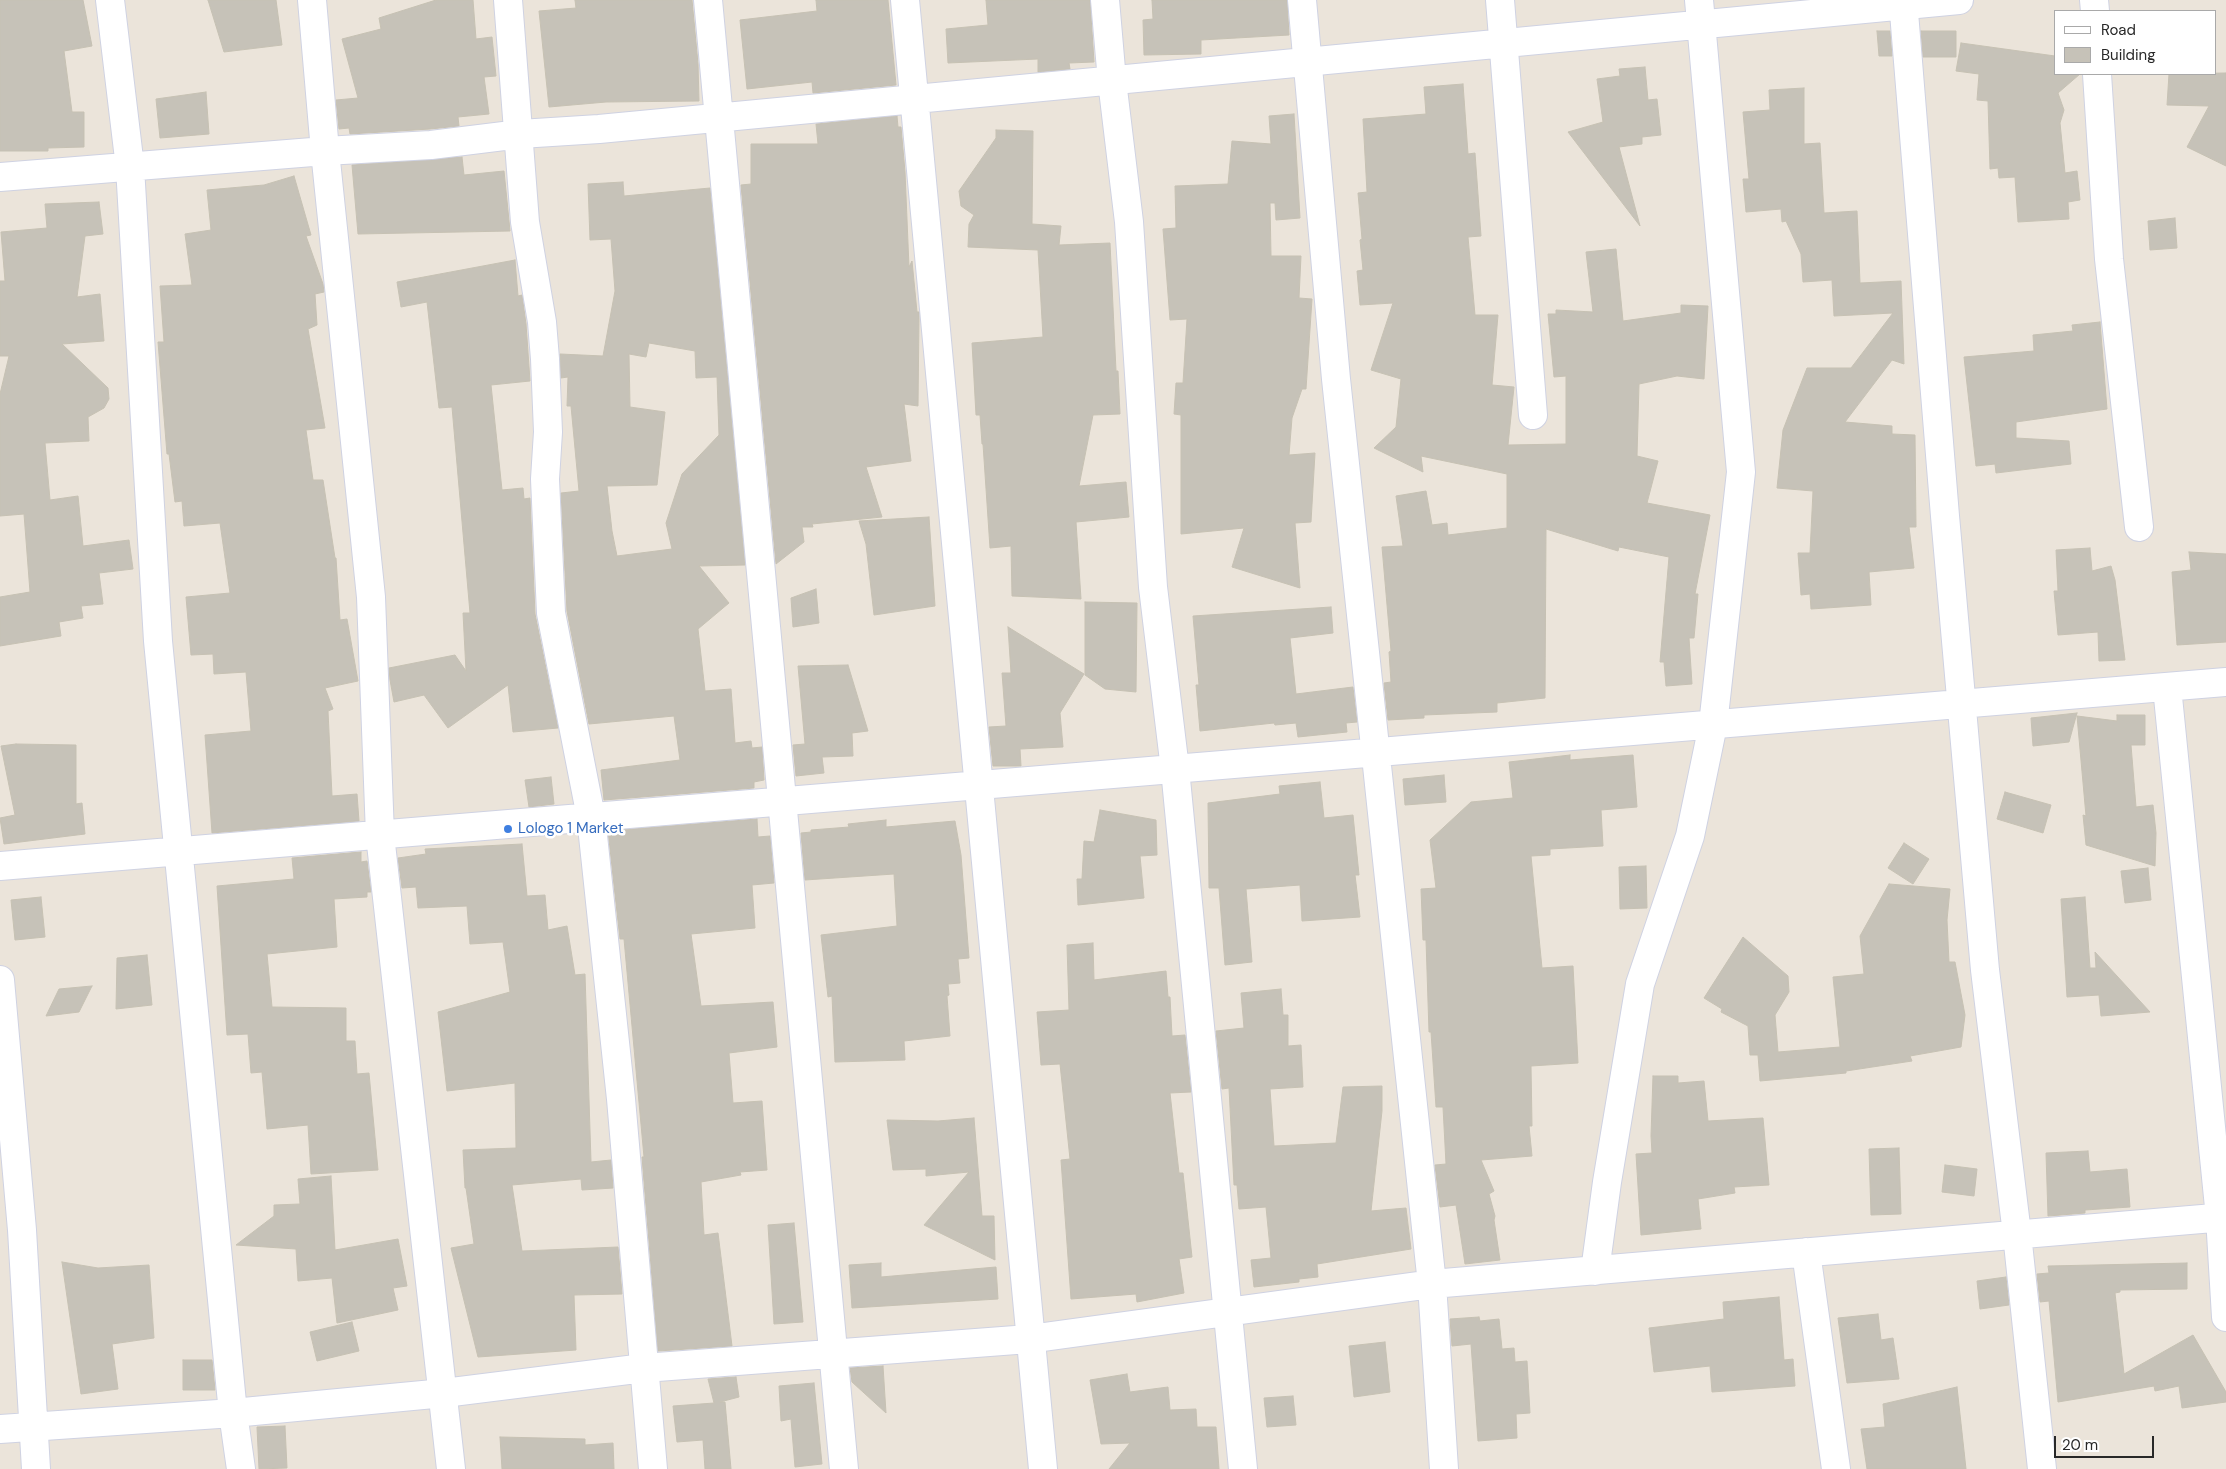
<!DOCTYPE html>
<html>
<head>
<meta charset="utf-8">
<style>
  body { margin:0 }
  #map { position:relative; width:2226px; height:1469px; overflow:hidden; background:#ebe4da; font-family:"DM Sans",sans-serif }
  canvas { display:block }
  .legend { position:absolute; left:2054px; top:10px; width:162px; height:65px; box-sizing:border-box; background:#fff; border:1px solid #a9a9a9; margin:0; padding:6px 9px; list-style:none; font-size:15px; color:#282828 }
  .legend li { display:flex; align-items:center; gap:10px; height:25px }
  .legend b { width:25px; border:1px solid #a9a9a9 }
  .scale { position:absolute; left:2054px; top:1436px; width:100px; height:22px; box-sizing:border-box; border:2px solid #282828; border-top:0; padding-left:6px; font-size:15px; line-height:18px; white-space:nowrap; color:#282828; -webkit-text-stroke:4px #fff; paint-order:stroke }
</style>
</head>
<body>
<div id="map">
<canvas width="2226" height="1469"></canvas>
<ul class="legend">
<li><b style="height:6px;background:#fff"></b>Road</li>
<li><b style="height:14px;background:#c6c2b8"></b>Building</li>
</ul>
<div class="scale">20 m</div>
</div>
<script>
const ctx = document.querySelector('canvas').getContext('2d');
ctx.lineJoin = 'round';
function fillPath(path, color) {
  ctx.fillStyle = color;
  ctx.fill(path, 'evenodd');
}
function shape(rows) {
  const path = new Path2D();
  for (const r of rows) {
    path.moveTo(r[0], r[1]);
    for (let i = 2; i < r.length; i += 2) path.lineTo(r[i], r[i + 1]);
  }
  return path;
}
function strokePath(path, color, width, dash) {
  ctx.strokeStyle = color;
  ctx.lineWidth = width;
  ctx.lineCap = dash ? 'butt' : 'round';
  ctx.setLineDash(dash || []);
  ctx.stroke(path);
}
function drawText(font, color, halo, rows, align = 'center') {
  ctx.font = font + ' "DM Sans",sans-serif';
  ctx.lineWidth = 5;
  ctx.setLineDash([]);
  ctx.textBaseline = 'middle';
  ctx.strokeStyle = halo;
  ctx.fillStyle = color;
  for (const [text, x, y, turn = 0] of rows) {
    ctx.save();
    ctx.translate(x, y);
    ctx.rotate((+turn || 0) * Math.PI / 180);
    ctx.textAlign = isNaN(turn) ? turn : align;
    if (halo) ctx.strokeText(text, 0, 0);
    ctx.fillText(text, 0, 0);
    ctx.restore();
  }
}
const building = shape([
  [0,0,83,0,92,46,64,51,72,112,84,112,84,147,48,148,48,151,0,151,0,0],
  [208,0,276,0,282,45,224,52,208,0],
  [436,0,473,0,476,39,492,37,496,76,484,77,489,114,458,117,459,126,430,129,350,134,349,128,339,129,336,100,358,98,342,39,381,29,379,18,436,0],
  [575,0,692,0,698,64,699,101,606,102,549,107,539,11,576,8,575,0],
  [816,0,888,0,896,85,813,93,812,82,747,89,740,20,817,11,816,0],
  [986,0,1090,0,1094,62,1069,63,1070,69,1038,72,1038,59,948,63,946,29,988,25,986,0],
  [1152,0,1287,0,1289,35,1201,40,1201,54,1144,55,1143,20,1153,19,1152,0],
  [1877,31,1890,31,1892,56,1879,56,1877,31],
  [1921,31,1956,31,1956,57,1923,57,1921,31],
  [1961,43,2055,56,2055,74,2080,74,2058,93,2064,110,2060,123,2065,173,2077,171,2080,200,2068,202,2069,219,2018,222,2015,177,1999,178,1998,168,1990,169,1988,101,1977,100,1979,74,1956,71,1961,43],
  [1645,67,1648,100,1657,99,1661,135,1642,137,1642,144,1619,147,1640,226,1568,132,1603,122,1597,79,1620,76,1619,69,1645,67],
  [2226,73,2226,166,2187,147,2209,106,2167,105,2169,74,2226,73],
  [1463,84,1468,154,1475,153,1481,236,1468,237,1475,315,1498,315,1492,385,1514,387,1508,445,1566,444,1566,376,1554,377,1548,314,1556,314,1556,310,1593,312,1586,252,1616,249,1623,321,1681,313,1681,305,1708,306,1704,379,1677,376,1639,384,1637,456,1658,461,1647,503,1710,515,1695,594,1698,594,1694,638,1689,638,1692,684,1666,686,1664,662,1660,662,1669,557,1619,547,1618,551,1546,529,1545,698,1497,703,1497,712,1424,715,1424,718,1388,720,1384,683,1391,682,1389,652,1391,651,1382,547,1403,546,1396,496,1426,491,1432,525,1447,523,1448,535,1507,528,1507,474,1421,456,1423,472,1374,448,1396,427,1401,379,1371,370,1393,303,1360,305,1357,271,1363,270,1360,240,1362,239,1358,193,1367,192,1363,119,1426,114,1424,87,1463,84],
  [1804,88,1804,144,1820,143,1824,213,1857,211,1860,283,1901,281,1904,364,1892,360,1845,422,1892,426,1892,434,1915,435,1916,527,1909,527,1914,568,1869,572,1871,605,1811,609,1810,594,1801,595,1798,553,1810,553,1813,491,1777,488,1783,430,1807,368,1851,368,1893,313,1834,316,1832,280,1803,282,1801,254,1786,221,1782,222,1781,209,1746,212,1743,179,1749,179,1743,112,1770,110,1769,90,1804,88],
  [206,92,209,134,160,138,156,99,206,92],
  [1294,114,1300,218,1276,220,1275,203,1270,203,1271,256,1301,256,1299,298,1312,299,1306,389,1302,389,1292,418,1289,455,1315,453,1311,522,1295,523,1300,588,1232,567,1244,528,1181,534,1181,415,1174,414,1176,383,1183,383,1187,319,1170,320,1163,229,1176,228,1175,186,1228,184,1232,141,1271,144,1269,116,1294,114],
  [897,116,898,127,901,127,905,172,909,267,912,261,917,312,919,312,919,317,918,406,904,404,911,461,866,467,882,517,812,524,813,527,802,527,804,542,776,564,741,185,751,184,751,144,818,144,816,124,897,116],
  [996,130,1033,131,1032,224,1061,226,1059,245,1110,243,1116,371,1118,371,1120,414,1093,415,1079,486,1126,482,1129,517,1076,522,1081,599,1012,596,1011,546,990,548,983,444,982,444,980,415,976,415,972,343,1043,337,1038,250,968,247,969,224,974,215,961,206,959,191,996,138,996,130],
  [462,157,464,175,504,171,510,231,358,234,352,165,462,157],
  [294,176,311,235,306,236,323,284,324,292,315,294,317,325,308,329,325,428,306,430,313,480,323,480,335,558,336,558,340,620,347,619,358,681,325,688,333,709,328,711,332,796,357,794,359,821,212,833,205,735,251,731,246,672,214,674,213,654,191,655,186,597,230,593,220,523,184,526,182,501,175,502,169,454,167,454,158,342,164,342,160,286,192,285,185,234,211,230,207,190,264,185,294,176],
  [623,182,624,196,710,188,745,565,699,566,729,603,698,629,705,691,731,689,735,743,751,741,752,748,762,747,764,780,754,782,754,788,604,800,601,770,680,760,674,716,589,724,567,611,561,493,579,491,571,406,567,406,568,377,561,378,560,354,603,356,615,291,611,239,590,240,588,184,623,182],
  [649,343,695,351,696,378,717,377,719,435,682,474,666,523,672,549,617,556,612,531,607,486,657,485,665,412,630,407,629,354,646,357,649,343],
  [99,202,103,234,85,236,77,297,100,294,104,341,62,344,108,388,109,399,104,408,88,417,89,441,45,443,50,500,78,496,83,546,129,540,133,569,99,573,103,604,81,606,83,618,59,622,61,636,0,646,0,597,30,592,24,514,0,516,0,394,9,356,0,356,0,281,5,281,1,232,47,228,45,204,99,202],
  [2175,218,2177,248,2150,250,2148,221,2175,218],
  [515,260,518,296,522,295,526,324,530,381,491,385,502,490,523,488,524,499,530,498,535,614,558,728,513,732,508,685,448,728,424,695,394,702,390,680,389,668,455,655,466,671,463,613,470,613,452,407,439,408,427,302,401,307,397,282,515,260],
  [2100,322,2107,409,2016,422,2016,438,2069,441,2071,464,1996,473,1995,464,1976,466,1964,357,2034,351,2033,335,2073,331,2072,325,2100,322],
  [929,517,935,606,874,615,866,544,859,521,929,517],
  [2090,548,2092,571,2111,566,2115,580,2125,660,2099,661,2098,632,2058,635,2054,591,2058,591,2056,550,2090,548],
  [2189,552,2226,554,2226,642,2177,645,2172,572,2191,570,2189,552],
  [816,589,819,623,793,627,791,598,816,589],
  [1085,602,1137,603,1136,692,1105,689,1085,675,1085,602],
  [1331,607,1333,633,1290,638,1296,694,1353,687,1357,722,1346,723,1347,732,1298,737,1296,723,1275,725,1274,723,1200,731,1196,685,1199,685,1193,616,1331,607],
  [1008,627,1084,674,1060,713,1063,747,1020,749,1021,766,993,766,989,727,1006,726,1002,673,1011,673,1008,627],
  [848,665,868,731,852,733,853,756,822,757,824,773,796,776,793,745,805,744,798,666,848,665],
  [2077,713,2069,742,2033,746,2031,718,2077,713],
  [2117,715,2145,715,2145,745,2131,745,2136,807,2153,805,2156,833,2155,866,2086,845,2083,815,2086,816,2077,716,2117,721,2117,715],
  [16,744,76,745,76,804,82,803,85,834,4,844,0,818,15,815,1,746,16,744],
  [1570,755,1570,760,1633,755,1637,807,1601,810,1603,846,1550,849,1550,855,1531,856,1542,968,1573,966,1578,1063,1531,1066,1532,1126,1529,1126,1532,1156,1481,1160,1494,1191,1489,1194,1495,1216,1494,1220,1500,1260,1465,1264,1456,1205,1440,1207,1435,1165,1446,1164,1443,1107,1436,1107,1431,1032,1429,1032,1426,940,1423,940,1421,889,1436,888,1430,840,1471,802,1513,798,1509,762,1570,755],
  [1444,775,1446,802,1405,805,1403,779,1444,775],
  [551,777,554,804,529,807,525,780,551,777],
  [1320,782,1324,818,1353,815,1359,875,1355,875,1360,917,1302,921,1300,885,1246,889,1252,962,1225,965,1219,888,1209,888,1208,803,1280,794,1279,786,1320,782],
  [2005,792,2051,805,2043,833,1997,819,2005,792],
  [1100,810,1156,820,1157,855,1140,856,1144,898,1078,905,1077,879,1082,879,1084,841,1094,842,1100,810],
  [757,819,758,837,770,836,774,883,752,885,755,928,691,934,701,1006,773,1002,777,1047,729,1053,733,1103,762,1101,767,1170,740,1172,741,1175,701,1182,704,1235,718,1233,732,1346,658,1351,642,1157,644,1157,624,939,620,939,608,831,757,819],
  [886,820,886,827,955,821,961,855,969,958,958,959,960,983,948,984,949,995,947,996,950,1036,904,1041,905,1060,835,1062,832,996,828,997,821,935,897,926,894,874,805,880,801,833,811,832,811,830,849,827,848,824,886,820],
  [1904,843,1929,859,1913,884,1888,868,1904,843],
  [522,844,527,896,545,895,548,930,567,926,575,975,585,974,591,1162,611,1160,613,1188,582,1190,581,1179,512,1185,522,1251,618,1247,622,1294,574,1295,576,1350,478,1357,451,1248,474,1244,466,1188,465,1188,463,1150,516,1148,515,1083,447,1091,438,1012,510,992,503,942,470,944,467,906,418,908,416,887,402,888,398,858,426,854,425,849,522,844],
  [361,852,361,862,367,861,371,892,367,892,367,897,334,899,337,947,267,954,272,1007,346,1008,346,1041,355,1041,357,1074,369,1073,378,1170,311,1174,308,1125,267,1129,262,1072,251,1073,248,1034,227,1035,217,886,294,879,292,858,361,852],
  [1646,866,1647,908,1620,909,1619,867,1646,866],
  [2148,868,2151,900,2125,903,2121,871,2148,868],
  [1889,884,1950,889,1947,920,1949,962,1955,962,1965,1015,1961,1047,1910,1056,1912,1061,1846,1071,1846,1073,1760,1081,1758,1055,1750,1055,1748,1026,1721,1012,1722,1009,1704,998,1743,937,1788,976,1789,992,1775,1015,1778,1052,1840,1047,1833,977,1864,974,1860,936,1889,884],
  [41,897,45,937,15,940,11,900,41,897],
  [2085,897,2090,968,2096,968,2095,952,2150,1012,2101,1016,2099,995,2067,997,2061,899,2085,897],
  [1093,943,1094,980,1166,971,1168,997,1170,997,1172,1036,1185,1035,1191,1092,1170,1093,1179,1173,1183,1173,1192,1257,1179,1259,1184,1293,1137,1302,1136,1294,1071,1299,1061,1160,1070,1159,1060,1064,1041,1065,1037,1012,1069,1010,1067,945,1093,943],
  [147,955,152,1005,116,1009,117,958,147,955],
  [92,986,79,1012,46,1016,59,989,92,986],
  [1281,989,1283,1015,1288,1015,1288,1046,1301,1045,1303,1087,1270,1089,1274,1146,1336,1143,1343,1087,1382,1086,1382,1111,1371,1211,1406,1208,1411,1249,1317,1264,1318,1277,1299,1279,1299,1282,1254,1287,1251,1260,1271,1258,1266,1207,1239,1209,1237,1185,1234,1185,1229,1088,1222,1089,1216,1031,1244,1028,1241,993,1281,989],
  [1653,1076,1678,1076,1678,1083,1704,1081,1708,1121,1763,1118,1769,1185,1734,1187,1735,1193,1698,1199,1701,1229,1641,1235,1636,1154,1652,1153,1651,1136,1653,1076],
  [974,1118,982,1216,994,1216,995,1260,924,1225,969,1172,926,1176,926,1169,893,1170,887,1120,938,1121,974,1118],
  [1899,1148,1901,1214,1871,1215,1869,1149,1899,1148],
  [2088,1151,2090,1172,2127,1169,2130,1207,2085,1210,2085,1213,2048,1216,2046,1153,2088,1151],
  [1945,1165,1977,1169,1974,1196,1942,1192,1945,1165],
  [331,1176,335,1250,398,1239,407,1286,393,1288,398,1310,337,1323,332,1278,298,1281,296,1249,236,1245,274,1216,274,1205,300,1204,298,1179,331,1176],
  [794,1223,803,1322,774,1324,768,1225,794,1223],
  [62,1262,98,1268,149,1265,154,1338,112,1344,118,1389,81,1394,62,1262],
  [881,1263,881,1277,996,1267,998,1299,852,1308,849,1265,881,1263],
  [2187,1263,2187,1289,2120,1290,2120,1292,2115,1293,2124,1374,2193,1335,2226,1392,2226,1402,2182,1408,2179,1386,2155,1391,2154,1386,2058,1402,2049,1301,2040,1302,2037,1274,2049,1273,2048,1266,2187,1263],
  [2006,1277,2009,1305,1980,1309,1977,1281,2006,1277],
  [1779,1297,1784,1360,1793,1359,1795,1386,1712,1392,1710,1366,1654,1372,1649,1328,1724,1319,1723,1302,1779,1297],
  [1878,1314,1881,1340,1893,1338,1899,1379,1847,1383,1838,1318,1878,1314],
  [1479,1317,1480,1321,1499,1319,1502,1349,1514,1348,1515,1362,1527,1361,1530,1413,1516,1414,1517,1438,1478,1441,1471,1344,1452,1346,1450,1319,1479,1317],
  [352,1322,359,1351,317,1361,310,1332,352,1322],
  [1385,1342,1390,1392,1354,1397,1349,1346,1385,1342],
  [183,1360,212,1360,215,1390,183,1390,183,1360],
  [883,1366,886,1413,852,1382,850,1368,883,1366],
  [1127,1374,1130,1392,1168,1387,1170,1410,1196,1409,1197,1427,1216,1427,1219,1469,1109,1469,1130,1443,1101,1444,1090,1380,1127,1374],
  [736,1377,739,1397,720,1402,725,1402,731,1469,705,1469,703,1440,677,1442,673,1406,714,1403,708,1379,736,1377],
  [814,1383,822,1464,795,1467,791,1419,781,1421,779,1386,814,1383],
  [1957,1387,1966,1469,1867,1469,1861,1429,1885,1427,1883,1404,1957,1387],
  [1293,1396,1296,1425,1267,1427,1264,1398,1293,1396],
  [285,1426,287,1468,259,1469,257,1427,285,1426],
  [500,1437,585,1439,585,1445,613,1443,614,1469,502,1469,500,1437]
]);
const street = shape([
  [110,0,130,167,158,641,233,1413,241,1469],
  [312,0,325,151,371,597,380,835,451,1469],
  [508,0,525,222,542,322,545,359,548,432,545,479,551,613,591,817,621,1099,653,1469],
  [708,0,844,1469],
  [905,0,1043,1469],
  [1105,0,1112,81,1129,222,1153,587,1175,769,1243,1469],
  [1302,0,1336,379,1432,1284,1444,1469],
  [1500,0,1533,415],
  [1903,0,1945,516,1985,970,2017,1234,2042,1469],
  [2094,0,2095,11],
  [2097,74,2109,259,2139,527],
  [0,177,325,151,431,145,520,134,599,129,1959,0],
  [2167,687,2220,1217,2226,1317],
  [0,866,2226,682],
  [0,980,22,1230,36,1469],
  [1806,1252,1836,1469],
  [1595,1271,1607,1182,1640,984,1690,836,1713,725,1741,472,1699,0],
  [0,1429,233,1413,444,1393,644,1368,1029,1339,1432,1284,2226,1217]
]);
const markers = [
  [508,829,5,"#3f7fe0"]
];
const shopNames = [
  ["Lologo 1 Market",518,829]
];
fillPath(building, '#c6c2b8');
strokePath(building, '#c6c1b3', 1);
strokePath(street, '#cfd2e2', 30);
strokePath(street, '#fff', 28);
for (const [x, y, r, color] of markers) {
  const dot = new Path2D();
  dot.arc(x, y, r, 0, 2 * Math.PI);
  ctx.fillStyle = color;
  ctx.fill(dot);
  strokePath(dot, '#fff', 2);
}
drawText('15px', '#366cbe', '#fff', shopNames, 'left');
</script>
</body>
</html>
